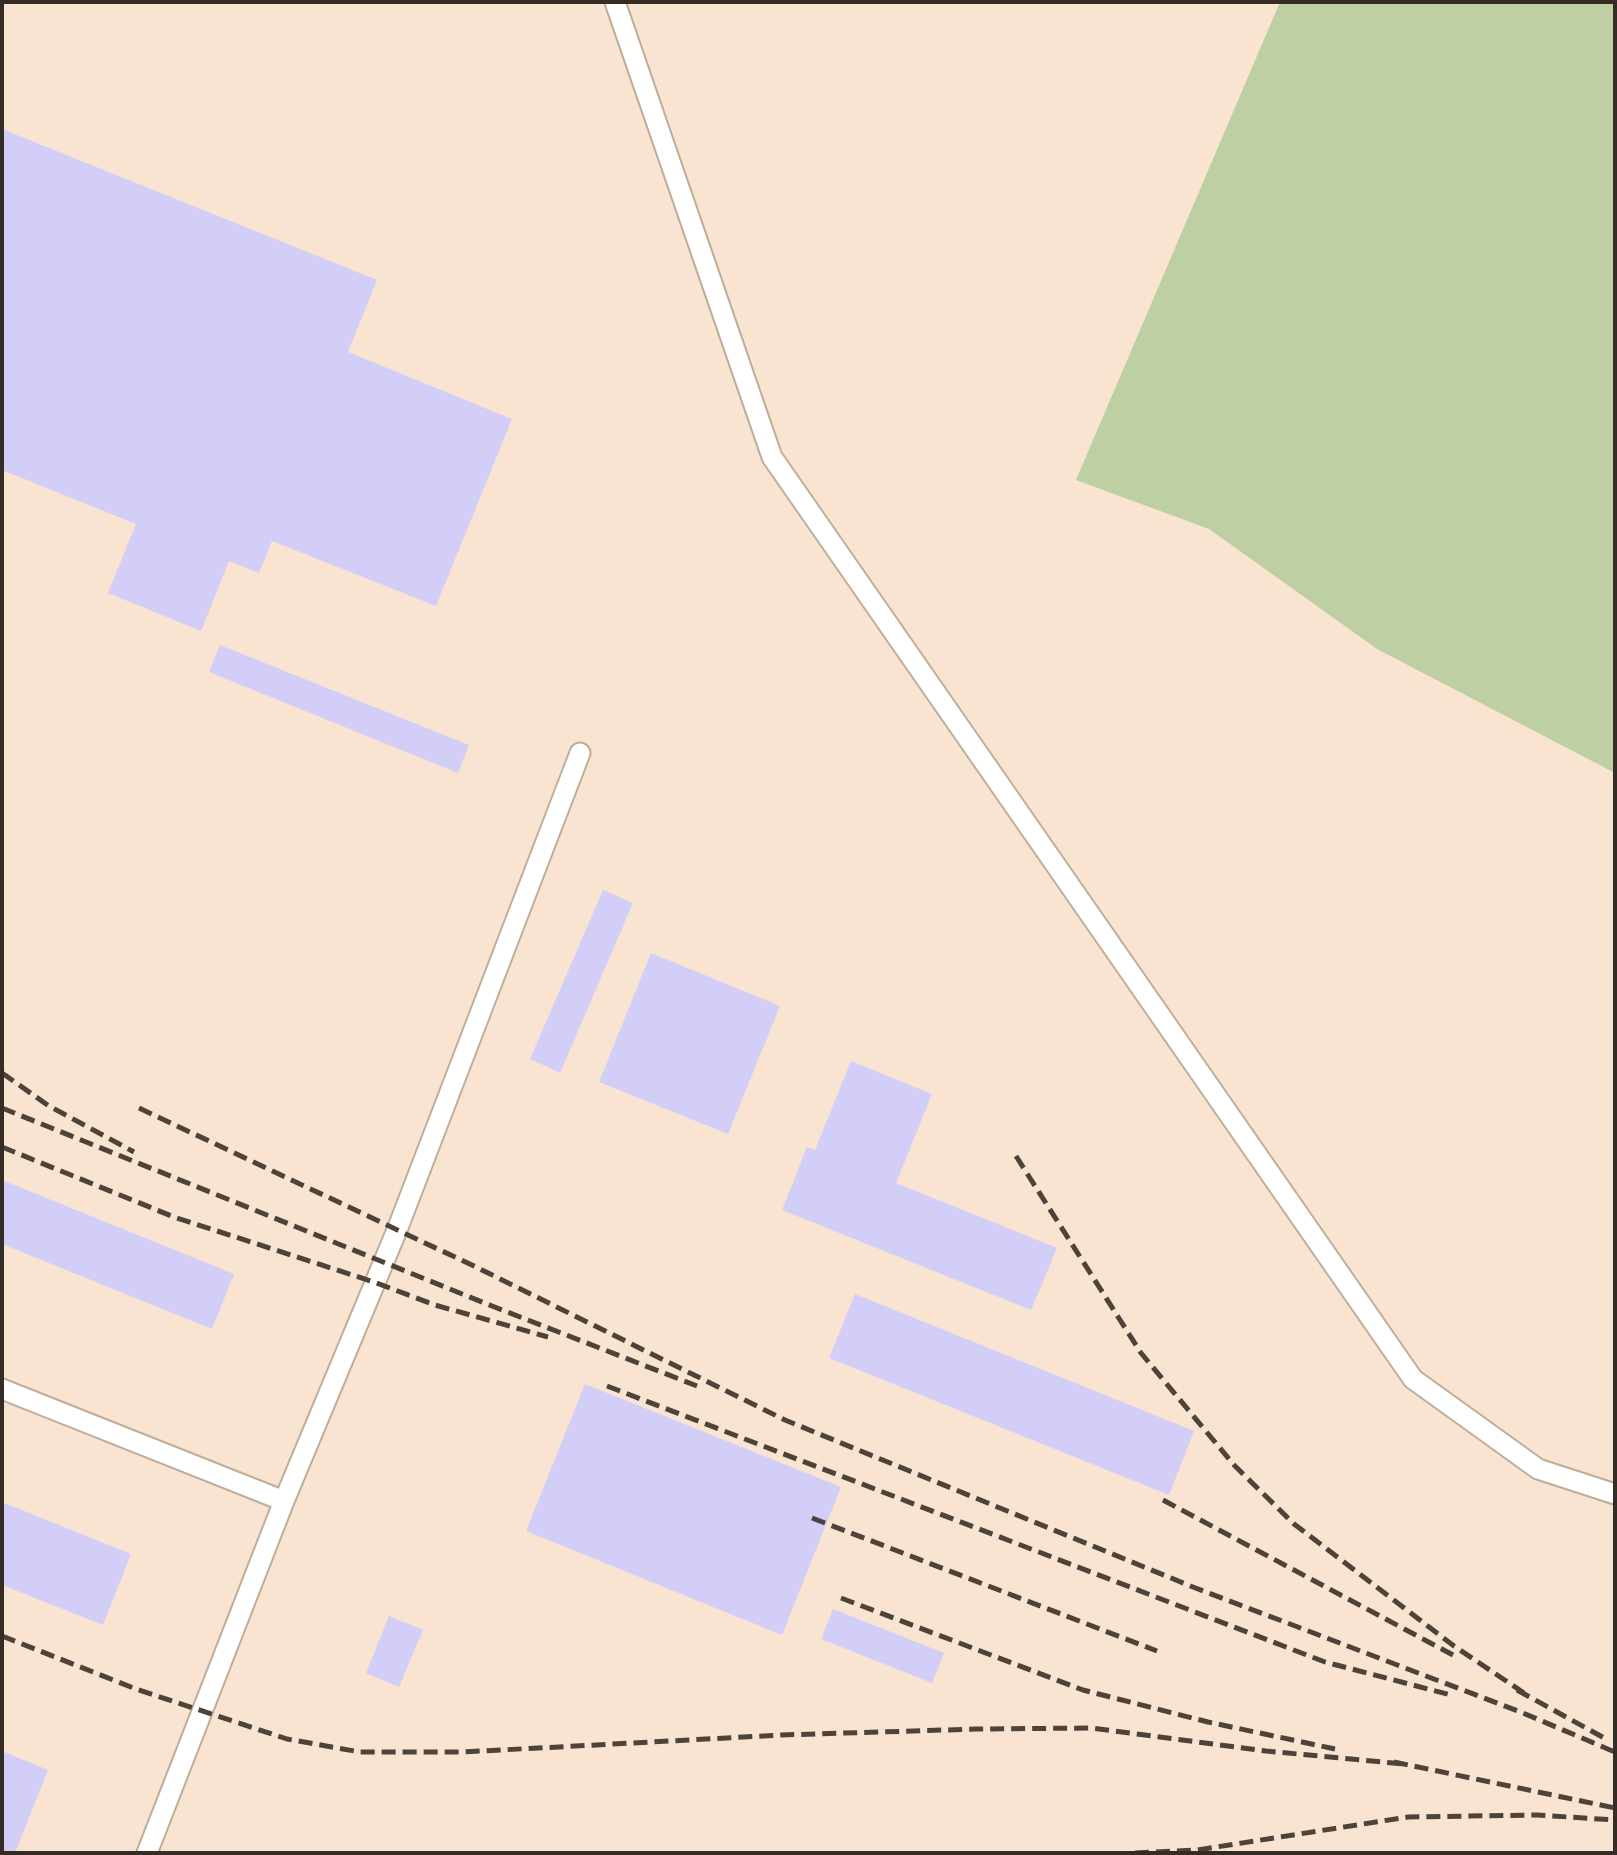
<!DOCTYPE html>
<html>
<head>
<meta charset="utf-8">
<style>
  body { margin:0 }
  #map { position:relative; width:1617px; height:1855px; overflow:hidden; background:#f8e4d0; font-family:Bitter,serif }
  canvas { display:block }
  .frame { position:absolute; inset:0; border:4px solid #342c25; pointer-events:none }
</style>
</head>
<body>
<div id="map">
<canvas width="1617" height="1855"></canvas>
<div class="frame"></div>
</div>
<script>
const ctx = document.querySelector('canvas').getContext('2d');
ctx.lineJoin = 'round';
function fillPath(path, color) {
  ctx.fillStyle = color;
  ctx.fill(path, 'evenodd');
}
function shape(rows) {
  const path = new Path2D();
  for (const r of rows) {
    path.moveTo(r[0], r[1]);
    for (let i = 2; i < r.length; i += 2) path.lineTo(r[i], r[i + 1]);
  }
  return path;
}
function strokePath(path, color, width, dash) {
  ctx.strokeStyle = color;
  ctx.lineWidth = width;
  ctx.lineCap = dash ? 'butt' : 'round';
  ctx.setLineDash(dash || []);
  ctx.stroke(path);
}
const green = shape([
  [1280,2,1615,2,1615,773,1377,649,1209,529,1076,480]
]);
const building = shape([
  [2,129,377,280,348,352,512,419,436,606,272,541,259,573,229,561,201,631,108,593,136,524,2,470],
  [220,645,469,745,458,773,209,672],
  [603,890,633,903,560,1073,530,1059],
  [651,953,780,1006,728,1134,599,1082],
  [851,1061,932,1094,896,1183,1057,1248,1031,1310,782,1210,807,1147,815,1150],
  [2,1180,234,1274,212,1329,2,1244],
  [855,1294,1194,1431,1169,1495,829,1358],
  [585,1384,841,1487,782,1635,526,1531],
  [2,1502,131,1554,103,1625,2,1585],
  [833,1609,944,1653,932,1683,821,1639],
  [389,1616,423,1630,399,1687,366,1673],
  [2,1751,48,1770,15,1853,2,1853]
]);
const service = shape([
  [615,2,772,457,1413,1379,1538,1469,1615,1494],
  [2,1389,284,1501],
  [147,1853,284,1501,397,1230,580,753]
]);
const rail = shape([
  [2,1073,49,1106,134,1152],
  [2,1108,492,1306,697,1386],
  [139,1108,476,1267,785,1420,1193,1587,1523,1713,1615,1752],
  [2,1147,174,1217,374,1282,435,1305,548,1337],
  [1016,1156,1141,1353,1234,1465,1294,1524,1454,1646,1524,1693],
  [607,1386,1325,1662,1451,1695],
  [1163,1500,1453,1655],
  [812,1518,1157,1651],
  [841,1598,1083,1690,1208,1722,1335,1749],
  [2,1636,136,1689,287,1739,360,1752,463,1752,782,1735,977,1729,1092,1728,1266,1751,1404,1764],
  [1517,1690,1606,1739],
  [1394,1762,1615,1808],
  [1135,1853,1197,1850,1408,1817,1537,1815,1615,1820]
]);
fillPath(green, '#becfa4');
fillPath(building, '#d3cef8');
strokePath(service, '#bfad9a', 23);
strokePath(service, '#fff', 19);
strokePath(rail, '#4d433b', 5, [14, 7]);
</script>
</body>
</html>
